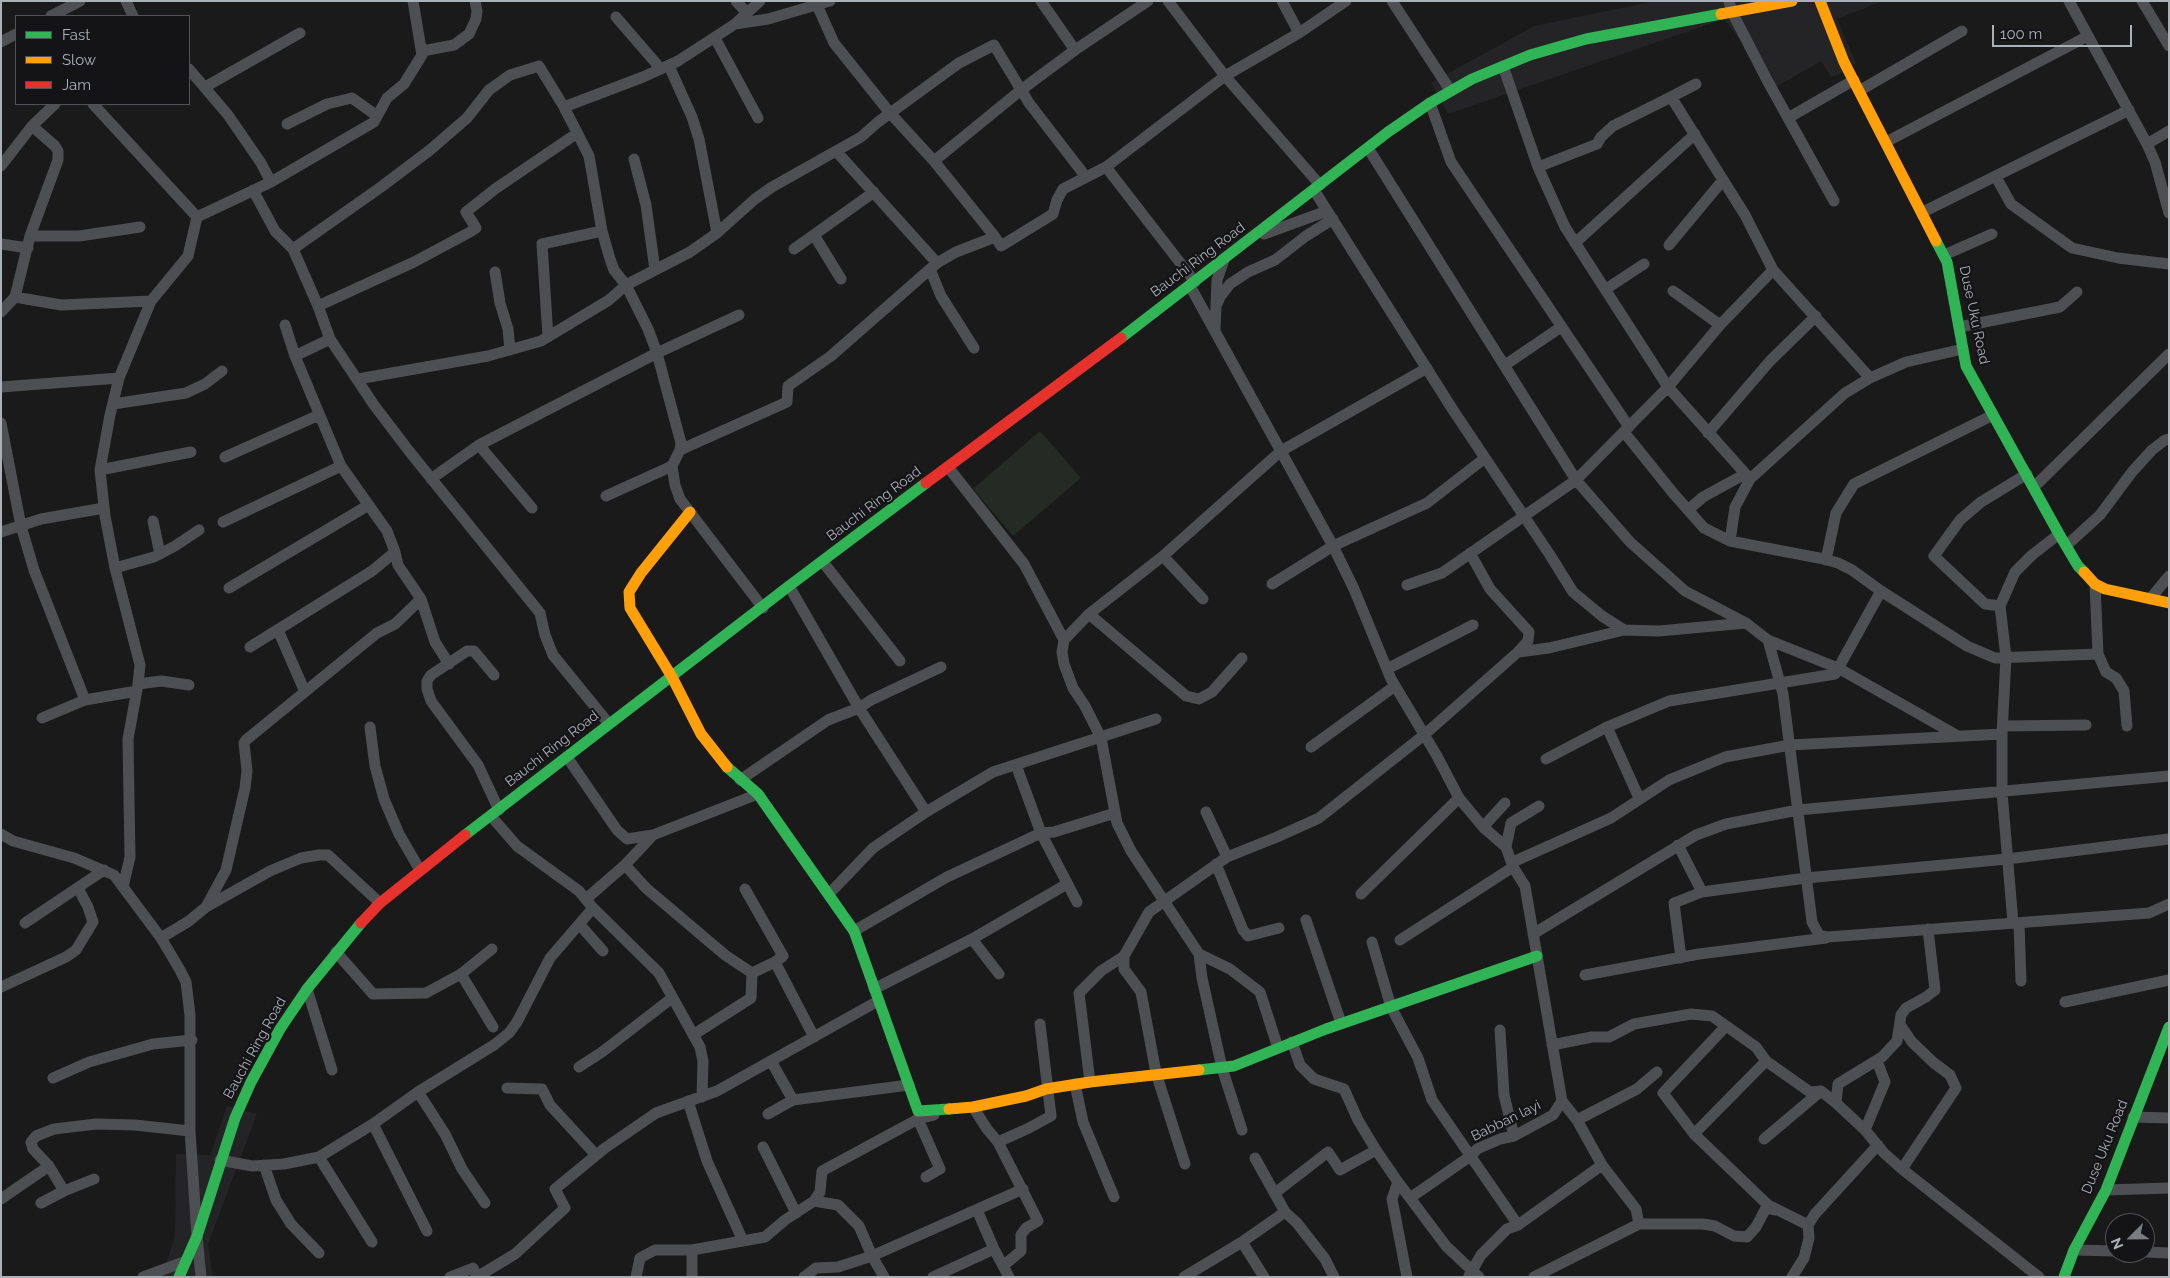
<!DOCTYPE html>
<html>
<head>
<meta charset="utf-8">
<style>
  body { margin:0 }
  #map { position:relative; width:2170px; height:1278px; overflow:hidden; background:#1a1a1a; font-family:Raleway,sans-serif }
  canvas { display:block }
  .frame { position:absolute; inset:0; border:2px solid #acb0b9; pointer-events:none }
  .legend { position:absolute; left:15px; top:15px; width:175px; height:90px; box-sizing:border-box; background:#141416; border:1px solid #515257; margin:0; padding:6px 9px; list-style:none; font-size:15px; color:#acb0b9 }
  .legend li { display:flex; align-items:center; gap:10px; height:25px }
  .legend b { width:25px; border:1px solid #515257 }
  .north { position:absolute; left:2105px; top:1213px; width:50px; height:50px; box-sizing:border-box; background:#141416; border:1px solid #515257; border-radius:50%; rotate:247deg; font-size:14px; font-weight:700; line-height:20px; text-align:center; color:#acb0b9 }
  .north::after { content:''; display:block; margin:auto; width:18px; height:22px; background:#797c81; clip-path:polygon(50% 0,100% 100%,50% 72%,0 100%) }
  .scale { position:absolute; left:1992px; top:25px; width:140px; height:22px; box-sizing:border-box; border:2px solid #acb0b9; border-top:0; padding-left:6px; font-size:15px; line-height:18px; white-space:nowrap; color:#acb0b9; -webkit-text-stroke:4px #141416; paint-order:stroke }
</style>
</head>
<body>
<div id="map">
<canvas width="2170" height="1278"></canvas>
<div class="frame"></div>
<ul class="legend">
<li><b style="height:6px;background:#30b455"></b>Fast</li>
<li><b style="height:6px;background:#ff9f0a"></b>Slow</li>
<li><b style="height:6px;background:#e5322d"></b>Jam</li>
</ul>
<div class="north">N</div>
<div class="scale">100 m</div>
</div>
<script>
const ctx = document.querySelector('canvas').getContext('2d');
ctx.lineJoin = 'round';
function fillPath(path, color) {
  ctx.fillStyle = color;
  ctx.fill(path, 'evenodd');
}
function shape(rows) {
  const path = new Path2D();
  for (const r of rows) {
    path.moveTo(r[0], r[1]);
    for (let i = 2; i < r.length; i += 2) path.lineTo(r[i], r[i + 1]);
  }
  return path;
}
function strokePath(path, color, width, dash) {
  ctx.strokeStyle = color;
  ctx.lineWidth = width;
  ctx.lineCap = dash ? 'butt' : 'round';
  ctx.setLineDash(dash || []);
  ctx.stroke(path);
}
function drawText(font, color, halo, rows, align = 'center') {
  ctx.font = font + ' Raleway,sans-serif';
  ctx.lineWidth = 4.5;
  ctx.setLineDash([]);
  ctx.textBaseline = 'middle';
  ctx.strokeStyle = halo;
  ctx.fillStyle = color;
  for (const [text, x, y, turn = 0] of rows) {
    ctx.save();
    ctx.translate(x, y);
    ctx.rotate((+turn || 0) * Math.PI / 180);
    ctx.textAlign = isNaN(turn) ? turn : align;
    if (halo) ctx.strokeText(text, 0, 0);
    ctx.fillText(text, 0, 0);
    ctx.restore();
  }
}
const built = shape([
  [1655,1,1883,1,1837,19,1856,63,1838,75,1831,77,1821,61,1776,87,1724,19,1448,114,1431,83,1534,26],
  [227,1106,257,1114,208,1244,213,1277,156,1277,164,1270,175,1236,176,1154,210,1155]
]);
const green = shape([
  [1040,431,1081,478,1013,536,973,489]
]);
const street = shape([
  [126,1,133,16],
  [736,1,746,12],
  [1041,1,1075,50],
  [1168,1,1225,76,1320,185],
  [1282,1,1299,33],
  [1392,1,1450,90],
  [1729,1,1732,12,1767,80,1834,201],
  [2069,1,2147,144,2155,162,2169,213],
  [2142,1,2169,46],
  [817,5,834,43,890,113,934,161,995,237],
  [51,16,80,1],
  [616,17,661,69],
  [735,24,768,19,830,1],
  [715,38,758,118],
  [1,42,16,34],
  [422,51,454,45,469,34,476,19,477,11,475,1],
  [669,66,692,117,699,139,717,233],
  [1503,66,1538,167,1565,227,1668,387,1750,479],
  [189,69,228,115,261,163,271,182],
  [205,87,300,33],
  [1859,91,1962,31],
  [1671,97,1696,84],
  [1430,103,1451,162,1629,427],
  [93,104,197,217],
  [564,107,643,77,678,61,735,24,760,1],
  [1788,118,1854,80],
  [287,124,327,104,352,98,377,116],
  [1886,142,2088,36],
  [2147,144,2169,131],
  [1368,148,1576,480,1630,542,1685,591,1746,623,1768,640,1783,694,1812,922,1819,935,1828,937,2149,913,2169,904],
  [836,151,937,263],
  [634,159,646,205,655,270],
  [934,161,1021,90,1075,50,1148,1],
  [1,166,32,126,55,104],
  [1106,167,1195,282],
  [1538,167,1597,144,1601,137,1613,126,1671,97,1745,215,1773,270,1870,378],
  [1996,177,2011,204,2072,248,2118,258,2169,264],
  [253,190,275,231,293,249,318,306,330,339,374,405,409,451,540,613,545,635,553,655,609,724],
  [1314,190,1453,410,1550,555,1573,592,1602,616,1624,630],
  [1923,212,2129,110],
  [197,217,271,182,374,122,387,98,404,84,422,55,413,1],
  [1264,234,1327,211],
  [814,235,841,279],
  [30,236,79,236,140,227],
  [1575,243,1695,134],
  [1,244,28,248],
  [1669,245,1723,180],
  [293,249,381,187,430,150,467,118,489,90,510,75,539,66,564,107,589,156,602,231,610,259,614,270,626,285,648,329,657,353,681,443,680,450,672,466,675,485,680,499,763,608],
  [794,249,874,192],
  [1944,255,1992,234],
  [930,269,941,296,974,348],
  [495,272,500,303,508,329,510,350],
  [1190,286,1333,546,1354,589,1391,679,1437,756,1459,798,1483,827,1506,847,1513,867,1525,886,1562,1101,1577,1120,1602,1165],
  [1606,289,1644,264],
  [1673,291,1720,325],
  [15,297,61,305,151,301],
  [1217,304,1220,297,1230,284,1248,272,1275,260,1306,236,1333,219],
  [318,306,414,262,470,232,476,228,466,212,495,189,576,134],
  [1,312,15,297,30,236,58,160,58,151,55,146,32,126],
  [285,325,295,356],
  [1959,327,2060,307,2077,292],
  [1215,331,1217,280,1224,260],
  [548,337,542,244,602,231],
  [330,339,295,356,341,466,387,531,395,552,398,565,421,599,435,642,449,664],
  [1505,365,1561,327],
  [358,379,488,356,541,341,609,300,626,285,690,252,717,233,755,199,772,187,861,137,878,122,959,63,994,45,1029,103,1086,177],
  [1,387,119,378],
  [113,404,186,393,205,384,222,371],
  [1,423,21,526,34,570,85,700],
  [1624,432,1673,493,1704,528,1730,541,1824,559,1838,563,1852,570,1881,591,1967,646,1995,658,2098,654],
  [1708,433,1770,361,1816,316],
  [479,445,532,508],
  [680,450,787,402,788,386,831,356,937,263,956,252,995,237,1001,246,1053,214,1057,200,1063,189,1106,167,1225,76,1299,33,1346,1],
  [225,457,319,415],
  [948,467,1024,564,1064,640],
  [100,470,191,452],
  [431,479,479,445,657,353,739,315],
  [2034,487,2169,354],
  [606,496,672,466],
  [1688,510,1703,497,1745,474],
  [153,521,160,554],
  [223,522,341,466],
  [1,532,41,519,104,508],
  [1730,541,1735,507,1750,479,1845,393,1870,378,1906,362,1963,349],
  [2067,545,2100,515,2132,472,2152,450,2165,440,2169,439],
  [1163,556,1203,599],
  [1826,560,1836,513,1854,484,1993,415],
  [823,562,900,661],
  [115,568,154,557,175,546,199,530],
  [1272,584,1333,546,1427,503,1485,458],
  [2095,584,2098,654,2106,672,2116,678,2124,691,2127,726],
  [1407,585,1442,573,1576,480,1668,387,1720,325,1773,270],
  [789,586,859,708,926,812],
  [229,588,367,506],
  [2150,599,2169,576],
  [2000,606,1985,604,1934,556,1960,520,1981,502,2027,474],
  [1089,614,1186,696,1199,699,1212,692,1242,658],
  [278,630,305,692],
  [1768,640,1838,668,1958,736],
  [250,647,372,571,395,552],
  [1518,652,1549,648,1624,630,1659,631,1746,623],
  [1387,669,1473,625],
  [494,675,474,651,467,651,431,675,427,681,427,689,431,701,478,765,499,810],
  [138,684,161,681,189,685],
  [42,718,85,700,137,691],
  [2003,726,2086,725],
  [370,727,375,766,384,799,399,834,420,870],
  [1607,727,1639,798],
  [1311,747,1395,686],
  [567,757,617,830,627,839,653,835],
  [1546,759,1607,727,1669,701,1835,674,1881,591],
  [1016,765,1041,833,1077,902],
  [740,780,828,720,859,708,871,700,941,667],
  [1206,812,1227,857],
  [491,816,517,846,579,891,593,908,659,973,700,1047,703,1061,702,1097],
  [1483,827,1505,803],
  [1,834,13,841,74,858,114,875,161,938,180,970,186,982,190,1015,190,1131,197,1236,201,1277],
  [1678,845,1702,892,1806,878,2007,859,2169,839],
  [1506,847,1511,823,1539,806],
  [1513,862,1611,818,1669,780,1725,757,1790,745,2002,734],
  [1216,864,1243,930,1248,936,1279,928],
  [625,865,646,888,725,955,752,973,775,962,814,1037],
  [123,887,130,857,128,739,138,684,140,665,115,568,105,516,100,470,110,415,119,378,151,301,188,256,197,217],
  [745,889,783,956,775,962],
  [829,894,873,848,926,812,993,772,1156,719],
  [1361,894,1459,798],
  [586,899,625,865,653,835,758,794],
  [206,907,270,871,301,858,319,855,328,855,380,903],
  [1306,920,1341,1023],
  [25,923,104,870],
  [2013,923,2002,792,2002,734,2006,657,2000,606,2015,572,2032,555,2059,534],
  [2019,923,2021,981],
  [580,925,603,951],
  [854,931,947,877,1041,833,1054,832,1115,813],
  [1533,934,1696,835,1726,824,1798,810,2169,776],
  [161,938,189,921,206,907,226,870,245,788,247,771,244,743,246,740,377,633,395,624,421,599],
  [972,939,999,974],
  [1400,940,1513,867],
  [1372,942,1391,1007,1418,1058,1432,1100,1518,1225],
  [336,952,373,994,426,993,461,974,492,949],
  [1199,954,1202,978,1222,1068,1242,1130],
  [1681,958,1674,903,1702,892],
  [461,974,493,1027],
  [1585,975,1699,954,1826,938],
  [1,987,66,957,76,950,93,922,88,907,78,888],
  [307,989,332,1070],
  [874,989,972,939,1067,884],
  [2065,1002,2169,980],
  [1726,1026,1663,1093,1694,1134,1768,1205,1808,1225],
  [1901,1026,1912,1042,1934,1063,1950,1075,1956,1088,1902,1169],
  [1500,1030,1504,1095,1514,1136],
  [693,1035,751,998,752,973],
  [1292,1042,1300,1065,1314,1079,1344,1089,1358,1120,1376,1150,1398,1182,1446,1246,1479,1277],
  [1552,1045,1592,1037,1609,1037,1634,1024,1691,1014,1712,1016,1756,1047,1766,1061,1810,1092,1821,1091,1836,1103,1865,1130,1884,1153,1902,1169,2039,1277],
  [1278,1048,1260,992,1230,969,1199,954,1131,851,1117,823,1101,738,1085,706,1073,688,1064,664,1062,652,1064,640,1089,614,1163,556,1281,451,1427,368],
  [771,1061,793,1100,909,1085],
  [579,1067,602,1052,672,998],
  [53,1078,89,1062,153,1044,192,1040],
  [1090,1082,1079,993,1101,971,1124,956],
  [1075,1084,1083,1122,1114,1197],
  [507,1088,542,1089,550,1105,596,1155],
  [418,1092,445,1134,462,1169,485,1203],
  [688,1101,707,1161,743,1241],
  [1836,1103,1838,1084,1882,1057,1897,1041,1901,1015,1906,1008,1926,997,1935,990,1928,929],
  [973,1107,987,1129,998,1142,1038,1221,1026,1228,1021,1235,1021,1251,1003,1266],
  [768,1114,793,1100],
  [2133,1117,2169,1118],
  [918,1119,940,1169,926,1177],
  [1577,1120,1637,1089,1657,1072],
  [373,1124,427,1231],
  [1865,1130,1885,1082,1877,1061],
  [1694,1134,1766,1061],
  [1764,1139,1821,1091],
  [998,1142,1027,1129,1051,1116,1040,1024],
  [763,1147,796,1213],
  [319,1157,372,1242],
  [1255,1158,1285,1212,1297,1223,1325,1259,1334,1277],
  [220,1160,252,1166,284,1164,319,1157,373,1124,418,1092,494,1045,509,1033,517,1022,550,958,593,908],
  [1185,1164,1156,1073,1141,992,1124,969,1124,956,1149,912,1227,857,1277,837,1319,818,1424,735,1518,652,1528,641,1529,632,1490,589,1470,553],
  [264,1165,276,1200,291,1224,319,1253],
  [1398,1182,1392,1199,1407,1277],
  [2106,1190,2169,1188],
  [64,1191,94,1179],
  [1275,1193,1328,1152,1340,1170,1376,1150],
  [1410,1198,1472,1155,1477,1149,1500,1139,1514,1136,1553,1115,1562,1101],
  [1,1199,49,1166,33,1149,31,1142,36,1136,54,1129,96,1124,135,1125,190,1131],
  [814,1201,838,1205,859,1226,872,1256,1023,1189],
  [41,1203,64,1191,49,1166],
  [977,1210,994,1249,1009,1277],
  [1242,1242,1264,1277],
  [2074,1250,2115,1251],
  [2145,1252,2169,1253],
  [1469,1276,1481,1255,1507,1229,1518,1225,1602,1165,1636,1209,1639,1224],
  [143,1277,184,1262],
  [450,1277,473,1268,477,1277],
  [477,1277,515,1254,565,1208,555,1189,605,1148,656,1113,717,1091,878,1001],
  [636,1277,640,1258,655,1250,692,1250,765,1237,785,1220,814,1201,820,1192,822,1171,918,1119,934,1115],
  [692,1277,692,1250],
  [804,1277,816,1268,838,1267,872,1256,884,1277],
  [933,1277,994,1249],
  [1184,1277,1242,1242,1285,1212],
  [1534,1277,1639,1224,1703,1224,1715,1226,1734,1236,1747,1237,1756,1227,1766,1208,1776,1210],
  [1792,1277,1804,1258,1809,1238,1808,1225,1815,1214,1878,1145]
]);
const fast = shape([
  [1936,241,1947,262,1966,366,2059,534,2078,566,2084,572],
  [1121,338,1388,132,1430,103,1472,79,1530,55,1586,39,1721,14],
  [727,767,758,794,854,931,918,1111,949,1109],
  [465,835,789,586,926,483],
  [1199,1070,1234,1066,1326,1029,1537,956],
  [179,1277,197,1236,235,1118,251,1082,280,1029,307,989,361,923],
  [2064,1277,2074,1250,2106,1190,2169,1027]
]);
const slow = shape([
  [1820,1,1844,62,1936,241],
  [1721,14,1792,1],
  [690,512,641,573,629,592,630,608,672,677,701,734,727,767],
  [2084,572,2095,584,2105,589,2169,603],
  [949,1109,973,1107,1026,1096,1046,1089,1090,1082,1199,1070]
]);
const jam = shape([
  [926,483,1121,338],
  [361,923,380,903,465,835]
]);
const streetNames = [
  ["Bauchi Ring Road",1198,260,-37],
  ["Duse Uku Road",1974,315,78],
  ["Bauchi Ring Road",874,504,-37],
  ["Bauchi Ring Road",552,749,-38],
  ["Bauchi Ring Road",255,1048,-61],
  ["Babban layi",1506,1121,-26],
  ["Duse Uku Road",2105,1147,-68]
];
fillPath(built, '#242426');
fillPath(green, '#242a24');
strokePath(street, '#4e4f52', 11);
strokePath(fast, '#30b455', 11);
strokePath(slow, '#ff9f0a', 11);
strokePath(jam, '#e5322d', 11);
drawText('14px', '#acb0b9', '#141416', streetNames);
</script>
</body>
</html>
